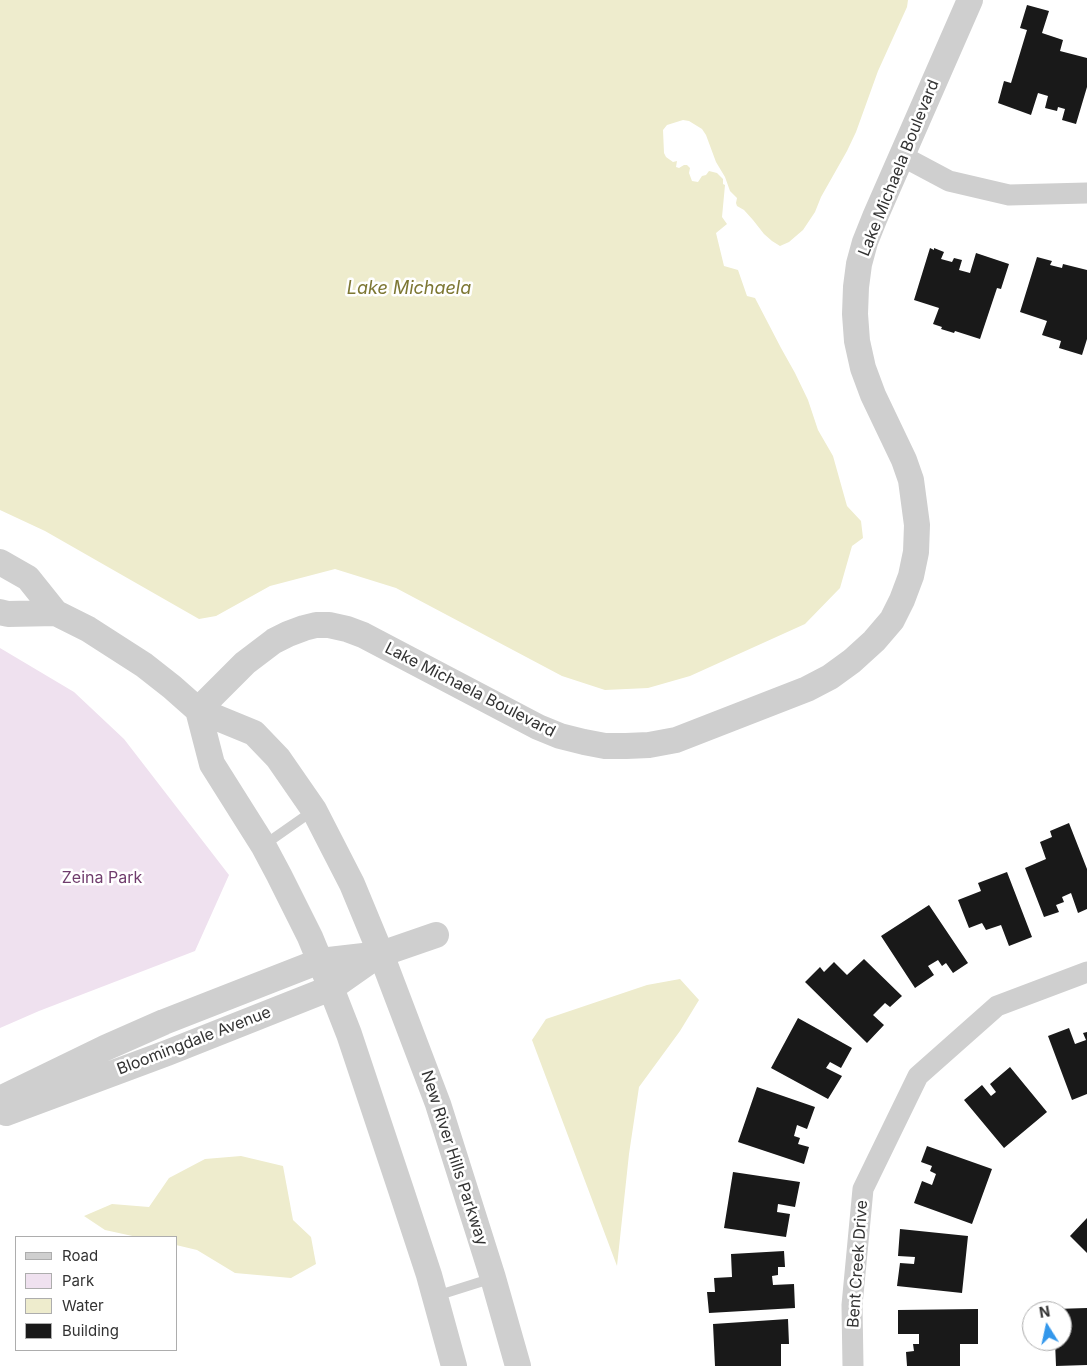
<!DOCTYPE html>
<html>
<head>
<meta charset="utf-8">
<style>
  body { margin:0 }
  #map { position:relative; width:1087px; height:1366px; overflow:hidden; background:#fff; font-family:Inter,sans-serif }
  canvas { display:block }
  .legend { position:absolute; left:15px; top:1236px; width:162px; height:115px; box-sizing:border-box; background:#fff; border:1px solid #adadad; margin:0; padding:6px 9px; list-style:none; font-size:15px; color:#323232 }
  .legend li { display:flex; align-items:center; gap:10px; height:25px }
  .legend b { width:25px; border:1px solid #adadad }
  .north { position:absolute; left:1022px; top:1301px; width:50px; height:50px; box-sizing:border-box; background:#fff; border:1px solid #adadad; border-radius:50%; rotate:350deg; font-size:14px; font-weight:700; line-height:20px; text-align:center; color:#323232 }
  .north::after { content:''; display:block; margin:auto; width:18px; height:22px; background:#3397eb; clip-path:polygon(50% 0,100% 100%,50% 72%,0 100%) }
</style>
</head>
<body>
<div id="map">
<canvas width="1087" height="1366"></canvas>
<ul class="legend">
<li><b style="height:6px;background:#cfcfcf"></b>Road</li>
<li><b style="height:14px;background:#efe1ef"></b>Park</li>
<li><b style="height:14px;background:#eeeccd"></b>Water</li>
<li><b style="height:14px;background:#191919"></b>Building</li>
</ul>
<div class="north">N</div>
</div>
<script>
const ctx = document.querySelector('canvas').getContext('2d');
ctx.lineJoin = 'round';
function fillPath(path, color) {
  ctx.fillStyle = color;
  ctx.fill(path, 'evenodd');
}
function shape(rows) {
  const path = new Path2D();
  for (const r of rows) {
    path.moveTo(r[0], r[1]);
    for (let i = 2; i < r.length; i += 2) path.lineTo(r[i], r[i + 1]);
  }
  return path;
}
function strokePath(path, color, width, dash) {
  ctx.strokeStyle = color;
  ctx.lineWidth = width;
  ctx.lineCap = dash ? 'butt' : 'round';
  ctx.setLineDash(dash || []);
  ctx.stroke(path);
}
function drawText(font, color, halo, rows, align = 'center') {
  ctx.font = font + ' Inter,sans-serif';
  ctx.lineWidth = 5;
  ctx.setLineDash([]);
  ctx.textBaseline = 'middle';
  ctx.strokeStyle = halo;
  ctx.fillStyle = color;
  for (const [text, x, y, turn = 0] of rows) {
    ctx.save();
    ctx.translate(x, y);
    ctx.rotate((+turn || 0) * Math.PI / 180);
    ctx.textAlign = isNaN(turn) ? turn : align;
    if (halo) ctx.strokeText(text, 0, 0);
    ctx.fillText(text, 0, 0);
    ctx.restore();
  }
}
const green = shape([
  [0,648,74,692,124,739,229,875,195,951,39,1011,0,1028]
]);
const water = shape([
  [0,0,908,0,907,7,878,71,856,132,847,151,821,197,815,212,803,230,789,242,780,246,772,241,764,234,753,220,744,210,737,206,736,203,737,198,730,191,725,177,716,162,706,135,702,129,689,121,683,120,667,125,663,130,664,153,666,157,673,162,677,161,676,167,679,168,684,165,687,165,690,168,689,173,692,181,698,182,702,176,706,175,709,171,717,173,723,179,723,184,725,185,722,217,727,224,716,233,724,266,738,270,747,296,755,298,781,348,795,373,808,400,818,430,833,456,847,506,861,521,863,538,852,546,840,588,805,624,690,676,648,688,605,690,562,676,396,588,335,569,270,586,216,616,199,619,45,531,0,510],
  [680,979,699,1000,680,1031,639,1087,629,1154,617,1266,532,1040,546,1019,647,985],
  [241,1156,283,1166,293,1220,311,1237,316,1264,291,1278,235,1273,197,1250,176,1245,176,1237,137,1237,105,1230,84,1216,112,1204,149,1207,169,1178,205,1159]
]);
const building = shape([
  [1027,5,1049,11,1042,33,1063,40,1060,51,1087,58,1087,87,1076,124,1062,120,1065,109,1058,107,1057,111,1045,108,1048,96,1038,93,1031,115,998,103,1004,81,1011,83,1027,30,1020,28],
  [930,248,934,250,934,248,944,252,941,259,952,262,954,258,962,260,959,270,970,273,976,253,1009,264,1001,289,997,288,980,339,955,331,954,333,941,329,942,327,933,324,939,308,914,300],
  [1037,257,1052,261,1050,265,1062,268,1063,264,1087,270,1087,339,1082,355,1059,348,1061,341,1042,335,1047,321,1020,312],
  [1069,823,1087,869,1087,909,1078,913,1071,893,1062,897,1064,902,1056,905,1059,912,1044,917,1025,868,1046,859,1040,842,1052,837,1050,831],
  [1007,872,1032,937,1009,946,1001,925,986,930,982,923,969,928,958,900,981,891,978,883],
  [929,905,968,963,953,973,946,963,942,966,938,960,928,966,934,975,915,988,881,936],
  [864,959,902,996,890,1007,885,1003,873,1015,884,1025,867,1043,805,982,820,967,824,972,834,962,847,975],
  [798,1018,852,1048,841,1068,830,1062,826,1068,842,1076,828,1099,771,1068],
  [1069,1028,1075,1044,1086,1040,1083,1033,1087,1032,1087,1094,1072,1100,1048,1036],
  [1010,1067,1047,1112,1004,1148,964,1100,982,1085,991,1096,996,1092,990,1084],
  [757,1087,815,1107,807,1129,797,1125,794,1136,800,1138,798,1144,809,1147,804,1164,738,1142],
  [927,1146,992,1169,972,1224,914,1203,922,1181,932,1185,936,1174,930,1171,932,1166,921,1162],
  [733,1172,800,1182,795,1207,778,1204,777,1212,790,1214,786,1237,724,1228],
  [1087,1218,1087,1253,1070,1236],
  [900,1229,968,1236,962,1293,897,1286,900,1263,914,1264,915,1257,898,1256],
  [784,1251,785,1267,778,1267,778,1275,772,1276,773,1285,794,1284,795,1308,709,1313,707,1292,715,1292,714,1278,732,1277,731,1254],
  [1087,1308,1087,1365,1056,1366,1055,1341,1062,1341,1062,1311,1055,1311,1055,1309],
  [978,1309,978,1344,960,1344,960,1366,907,1366,906,1352,914,1351,913,1344,919,1344,919,1334,898,1334,898,1310],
  [788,1319,789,1344,781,1344,781,1366,715,1366,713,1324]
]);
const service = shape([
  [264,845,314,810],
  [436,1296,493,1278]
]);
const minor = shape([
  [902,156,949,181,1009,195,1087,193],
  [853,1366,852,1305,863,1189,918,1076,997,1006,1087,972]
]);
const tertiary = shape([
  [0,562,28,578,56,613,88,629,144,665,172,687,198,710,254,733,278,758,314,810,352,884,381,954,438,1104,493,1278,518,1366],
  [0,612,8,614,56,613],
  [198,710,245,663,274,641,288,634,304,628,316,625,329,625,347,629,363,635,538,727,560,736,584,742,605,746,626,746,649,745,676,740,807,689,830,677,852,661,874,641,892,620,902,600,911,576,916,552,917,525,911,480,904,460,873,395,863,368,857,341,855,314,856,287,859,264,865,242,875,217,970,0],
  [198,710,212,764,263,845,279,875,310,937,331,988,349,1034,401,1190,429,1275,454,1366],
  [0,1099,105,1048,164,1022,320,961,381,954,436,935],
  [6,1113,167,1053,331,988,378,955]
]);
const streetNames = [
  ["Lake Michaela Boulevard",899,168,-68],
  ["Lake Michaela Boulevard",470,690,27],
  ["Bloomingdale Avenue",194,1041,-21],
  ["New River Hills Parkway",454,1158,72],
  ["Bent Creek Drive",858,1264,-86]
];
const parkNames = [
  ["Zeina Park",102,878]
];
const waterNames = [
  ["Lake Michaela",409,289]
];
fillPath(green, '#efe1ef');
fillPath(water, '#eeeccd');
fillPath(building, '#191919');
strokePath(service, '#cfcfcf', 10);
strokePath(minor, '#cfcfcf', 21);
strokePath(tertiary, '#cfcfcf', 26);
drawText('16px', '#323232', '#fff', streetNames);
drawText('16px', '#703d6d', '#fff', parkNames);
drawText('italic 18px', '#7d7733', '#fff', waterNames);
</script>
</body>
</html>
